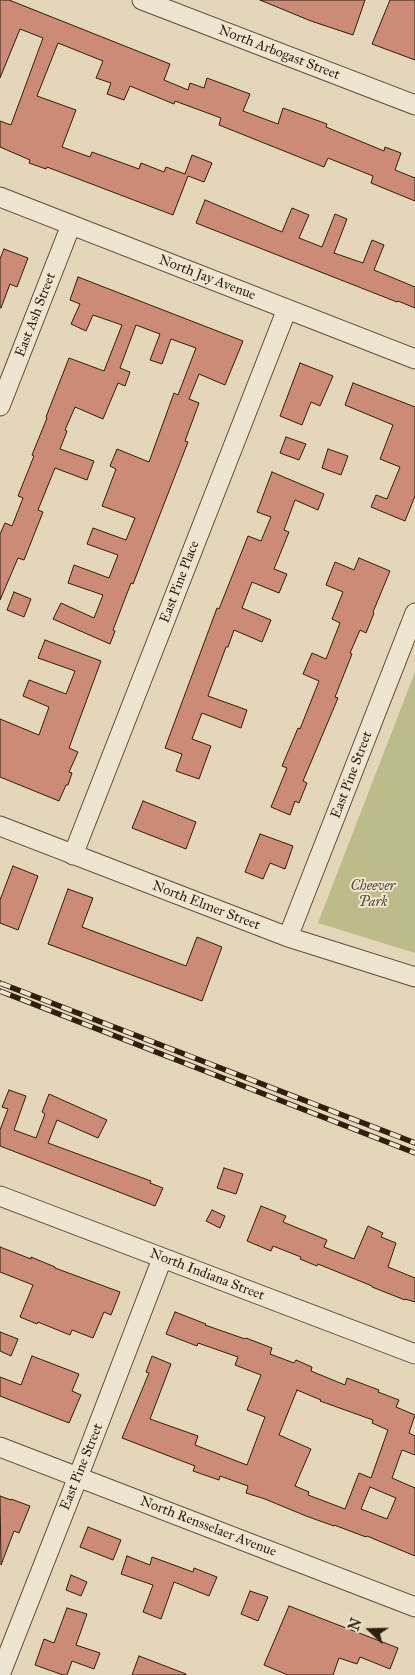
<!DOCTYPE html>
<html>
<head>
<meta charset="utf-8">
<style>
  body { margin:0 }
  #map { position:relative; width:415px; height:1675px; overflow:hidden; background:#e4d6b8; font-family:"IM FELL Great Primer",serif }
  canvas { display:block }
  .north { position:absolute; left:345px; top:1605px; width:50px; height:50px; -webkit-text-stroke:4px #ede4d1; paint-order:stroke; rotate:291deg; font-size:14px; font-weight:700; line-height:20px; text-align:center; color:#311e0c }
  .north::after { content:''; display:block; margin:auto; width:18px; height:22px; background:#311e0c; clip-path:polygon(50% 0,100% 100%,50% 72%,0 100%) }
</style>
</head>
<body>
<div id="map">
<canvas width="415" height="1675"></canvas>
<div class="north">N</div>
</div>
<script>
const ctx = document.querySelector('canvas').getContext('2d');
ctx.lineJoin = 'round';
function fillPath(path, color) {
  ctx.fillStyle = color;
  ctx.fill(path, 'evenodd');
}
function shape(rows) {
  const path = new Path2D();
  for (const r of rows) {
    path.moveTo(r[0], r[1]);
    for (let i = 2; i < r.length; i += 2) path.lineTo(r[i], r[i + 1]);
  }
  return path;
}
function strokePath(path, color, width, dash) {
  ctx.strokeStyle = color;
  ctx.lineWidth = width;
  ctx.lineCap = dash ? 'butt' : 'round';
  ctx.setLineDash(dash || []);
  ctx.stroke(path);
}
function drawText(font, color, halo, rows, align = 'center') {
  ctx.font = font + ' "IM FELL Great Primer",serif';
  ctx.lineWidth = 4;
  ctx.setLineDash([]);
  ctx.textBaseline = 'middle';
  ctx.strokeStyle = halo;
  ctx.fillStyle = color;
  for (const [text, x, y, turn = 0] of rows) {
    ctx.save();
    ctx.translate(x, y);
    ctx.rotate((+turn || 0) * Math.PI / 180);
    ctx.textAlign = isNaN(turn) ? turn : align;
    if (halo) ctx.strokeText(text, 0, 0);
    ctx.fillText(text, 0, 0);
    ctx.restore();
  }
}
const green = shape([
  [415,672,415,953,318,923]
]);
const building = shape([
  [0,0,9,0,170,64,164,80,188,90,190,83,204,88,207,78,250,94,243,111,278,124,283,108,327,124,326,127,384,151,385,147,401,153,395,170,415,178,415,201,371,183,373,176,328,158,324,167,219,125,221,118,175,101,174,104,130,86,124,100,107,94,111,83,96,78,103,61,58,43,37,96,76,110,62,147,90,157,92,152,139,169,141,163,164,172,166,167,185,174,192,155,212,163,204,182,188,176,173,215,47,167,46,169,29,163,30,160,0,147,0,121,11,125,43,38,20,29,0,78,0,0],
  [260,0,365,0,353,35,311,21,260,0],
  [390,0,415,0,415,60,372,44,390,0],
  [205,200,282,232,292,208,309,215,299,238,322,247,335,214,347,219,334,253,363,263,372,240,384,245,374,270,415,287,415,308,398,301,397,302,196,223,205,200],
  [4,249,28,258,17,287,10,284,1,308,0,308,0,259,4,249],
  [78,277,243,341,225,385,199,374,189,399,199,403,185,441,188,442,133,584,131,583,113,630,115,631,110,644,53,619,61,603,94,618,103,595,68,583,74,565,109,578,118,555,87,544,93,528,126,540,135,518,102,506,116,469,110,466,117,449,149,462,174,393,178,395,196,348,171,339,162,364,150,360,160,334,136,325,120,368,130,372,125,386,118,383,103,419,75,407,65,430,67,431,60,449,94,461,87,480,55,468,38,510,43,512,24,560,18,558,0,600,0,534,5,523,12,526,23,498,18,496,34,456,32,455,47,418,46,417,69,358,104,371,122,325,93,315,86,331,71,324,80,304,70,300,78,277],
  [300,363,333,376,320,406,311,402,302,425,280,416,300,363],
  [353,383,415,407,415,496,405,521,371,507,376,495,387,499,400,467,380,459,393,425,345,405,353,383],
  [286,437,306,444,299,460,280,453,286,437],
  [328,449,348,456,341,475,322,468,328,449],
  [272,472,324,494,318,510,295,500,284,530,289,532,274,569,287,574,279,593,252,582,242,608,271,620,262,642,234,630,228,647,226,647,208,696,247,710,241,728,202,713,192,739,211,746,199,779,176,771,182,754,165,748,217,608,219,609,248,536,261,541,271,517,257,512,272,472],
  [359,558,390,571,373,612,374,613,366,633,360,630,350,653,352,654,335,697,338,698,303,781,307,783,299,803,295,801,290,815,271,807,287,768,282,766,298,728,300,729,319,681,303,674,312,653,326,659,340,623,332,619,343,592,326,585,335,562,354,570,359,558],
  [14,592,31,599,24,617,7,610,14,592],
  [45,640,101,661,69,748,78,752,69,772,72,773,68,785,66,785,59,801,0,777,0,719,39,735,49,707,23,696,29,680,66,694,75,671,38,658,45,640],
  [143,801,196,822,186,849,132,828,143,801],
  [260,834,293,846,285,869,270,863,263,879,245,872,260,834],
  [13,866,38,876,18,930,0,923,0,900,13,866],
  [68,889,93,898,82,927,186,966,197,937,222,947,202,1001,48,944,68,889],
  [9,1090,26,1096,14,1130,36,1138,45,1114,42,1112,49,1094,107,1120,98,1138,57,1120,48,1143,151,1181,150,1183,163,1188,155,1206,0,1146,0,1130,8,1109,2,1107,9,1090],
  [224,1168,243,1174,236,1194,217,1188,224,1168],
  [261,1206,286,1216,283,1222,327,1240,324,1247,354,1259,368,1226,383,1233,381,1237,396,1243,388,1267,415,1278,415,1302,405,1299,405,1300,372,1287,372,1286,318,1264,317,1266,300,1259,301,1257,273,1246,271,1251,247,1241,261,1206],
  [212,1210,225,1216,220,1228,206,1221,212,1210],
  [0,1247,31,1259,31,1257,55,1267,55,1268,120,1292,111,1315,104,1312,93,1338,72,1330,70,1335,38,1322,37,1324,20,1317,33,1285,0,1272,0,1247],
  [175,1312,206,1324,205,1325,245,1339,246,1338,272,1348,270,1354,294,1363,296,1360,312,1367,311,1371,345,1385,347,1378,379,1390,378,1392,399,1400,396,1407,415,1415,409,1433,415,1436,415,1455,402,1450,392,1478,415,1488,415,1556,367,1536,366,1537,334,1525,334,1526,306,1516,265,1499,246,1493,248,1486,220,1476,219,1480,193,1471,195,1466,122,1438,149,1373,146,1372,152,1356,171,1364,150,1419,198,1436,195,1445,247,1465,265,1417,247,1410,261,1375,235,1365,238,1357,198,1343,197,1346,166,1334,175,1312],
  [297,1390,321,1400,320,1401,373,1420,372,1423,388,1430,371,1478,359,1473,345,1509,308,1495,309,1492,295,1486,311,1449,279,1435,297,1390],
  [370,1487,396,1498,387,1519,361,1509,370,1487],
  [0,1332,18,1339,11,1356,0,1351,0,1332],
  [32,1356,79,1374,72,1391,81,1395,69,1423,0,1396,0,1377,21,1385,32,1356],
  [0,1496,11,1500,11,1499,30,1506,19,1533,14,1531,1,1565,0,1496],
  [88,1527,121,1540,113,1560,80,1547,88,1527],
  [127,1556,150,1565,152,1557,193,1572,194,1568,217,1577,209,1596,174,1582,161,1619,143,1612,153,1585,121,1574,127,1556],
  [71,1575,87,1582,81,1596,66,1590,71,1575],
  [250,1591,268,1597,258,1621,241,1614,250,1591],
  [289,1606,398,1648,390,1669,360,1657,357,1664,339,1658,333,1675,288,1675,264,1665,289,1606],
  [67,1608,87,1614,76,1645,100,1653,94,1669,72,1661,67,1675,63,1675,35,1665,44,1639,54,1643,67,1608],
  [139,1656,186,1674,186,1675,132,1675,139,1656]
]);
const street = shape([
  [142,0,415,105],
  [0,197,415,359],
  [0,406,71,225],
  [0,826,288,937,415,977],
  [73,855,287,309],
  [288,937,415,613],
  [0,1196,415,1354],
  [0,1447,415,1607],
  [0,1675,87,1454,162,1259]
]);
const rail = shape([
  [0,983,415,1143],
  [0,991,415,1153]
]);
const streetNames = [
  ["North Arbogast Street",279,53,21],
  ["North Jay Avenue",207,278,21],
  ["East Ash Street",36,315,-69],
  ["East Pine Place",180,582,-69],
  ["East Pine Street",352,775,-69],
  ["North Elmer Street",206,906,21],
  ["North Indiana Street",207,1275,21],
  ["East Pine Street",82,1467,-68],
  ["North Rensselaer Avenue",208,1527,21]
];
const parkNames = [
  ["Cheever",373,887],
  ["Park",373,903]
];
fillPath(green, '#bbbc8a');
fillPath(building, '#cb8b76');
strokePath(building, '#311e0c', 1);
strokePath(street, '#5e4c37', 21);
strokePath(street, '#ede4d1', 19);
strokePath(rail, '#311e0c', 5.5);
strokePath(rail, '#ede4d1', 4, [11]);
drawText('14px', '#311e0c', '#ede4d1', streetNames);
drawText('italic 14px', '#5a4d32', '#ede4d1', parkNames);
</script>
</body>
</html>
